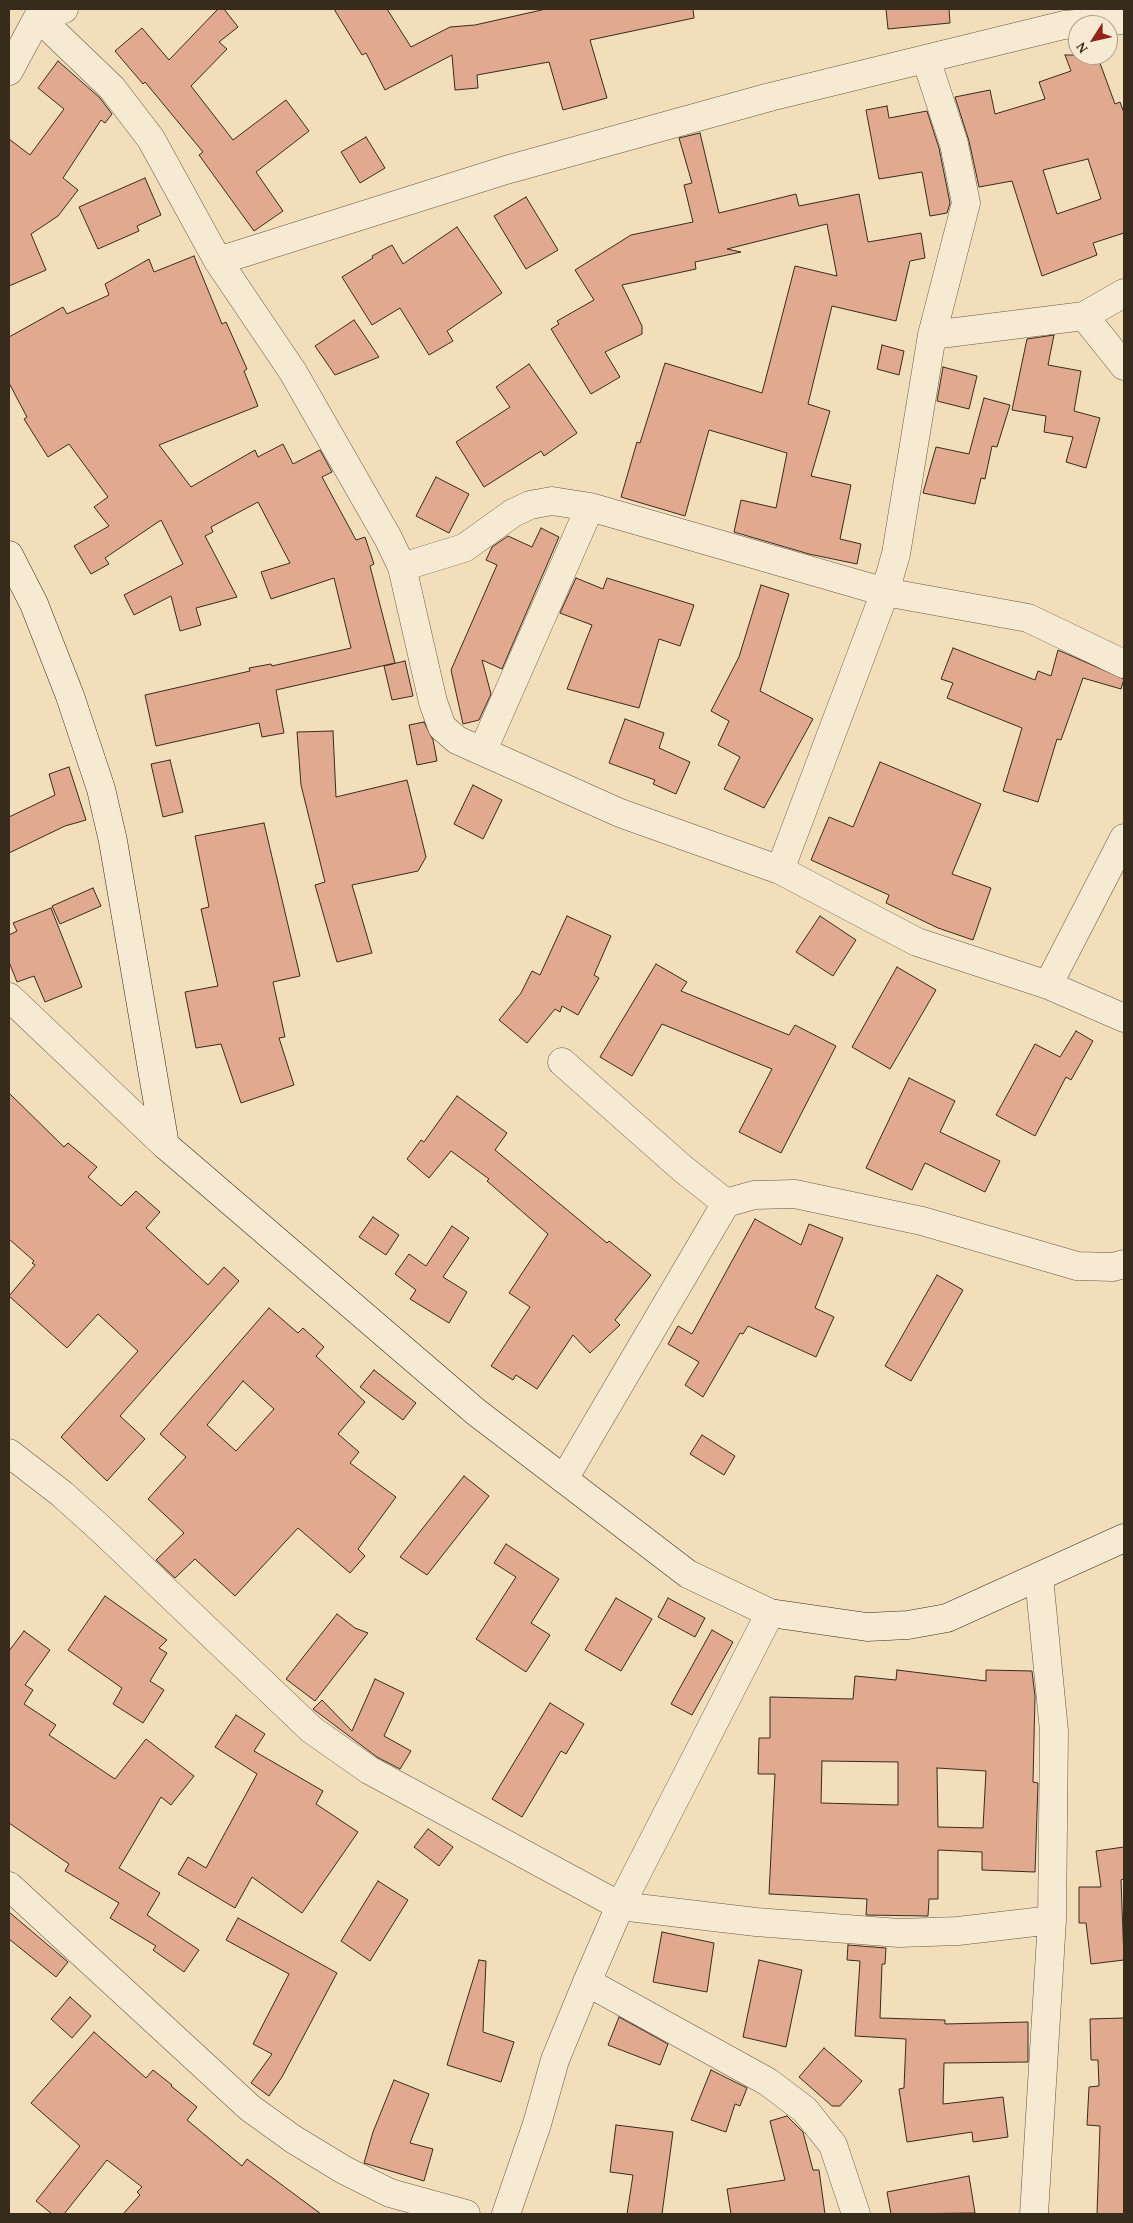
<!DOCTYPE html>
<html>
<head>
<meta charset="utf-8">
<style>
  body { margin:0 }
  #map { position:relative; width:1133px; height:2223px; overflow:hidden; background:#f2deba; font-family:"Gentium Book Plus",serif }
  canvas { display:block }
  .frame { position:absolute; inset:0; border:10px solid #372c1c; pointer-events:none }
  .north { position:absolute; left:1068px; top:15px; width:50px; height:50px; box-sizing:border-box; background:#f7ead2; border:1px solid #aa9e89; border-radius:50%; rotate:235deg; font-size:14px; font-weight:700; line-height:20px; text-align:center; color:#372c1c }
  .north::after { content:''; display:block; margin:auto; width:18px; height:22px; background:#8f2418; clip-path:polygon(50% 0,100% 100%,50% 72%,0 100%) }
</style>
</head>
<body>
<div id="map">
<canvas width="1133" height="2223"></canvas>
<div class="frame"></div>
<div class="north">N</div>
</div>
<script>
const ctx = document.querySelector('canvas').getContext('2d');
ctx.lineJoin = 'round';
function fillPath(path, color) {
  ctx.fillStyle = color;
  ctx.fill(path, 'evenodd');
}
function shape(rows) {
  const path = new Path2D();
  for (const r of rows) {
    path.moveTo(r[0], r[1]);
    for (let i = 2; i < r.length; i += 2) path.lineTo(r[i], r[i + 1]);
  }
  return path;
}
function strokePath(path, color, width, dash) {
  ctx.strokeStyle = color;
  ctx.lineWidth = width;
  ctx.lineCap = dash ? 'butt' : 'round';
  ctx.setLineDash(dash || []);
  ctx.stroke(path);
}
const building = shape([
  [218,9,224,9,238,27,219,42,227,49,191,86,233,140,286,100,309,131,256,172,283,211,254,231,199,155,203,152,145,82,143,84,115,51,142,28,169,60,218,9],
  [334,9,387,9,411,47,450,27,475,25,546,9,693,9,694,18,590,40,607,98,563,110,549,62,477,75,478,88,455,90,452,55,385,90,366,53,362,55,334,9],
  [886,9,949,9,950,23,888,29,886,9],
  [1065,55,1097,55,1115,104,1120,102,1124,113,1124,233,1093,243,1097,255,1042,276,1012,181,979,187,969,141,955,97,990,90,995,114,1045,99,1039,82,1071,71,1065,55],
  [1088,159,1101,199,1057,214,1043,170,1088,159],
  [58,61,100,98,112,114,105,123,101,120,63,178,78,190,58,216,31,234,46,270,9,286,9,139,30,155,64,109,38,88,58,61],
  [887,106,889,118,927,111,939,148,950,203,947,213,930,216,922,172,879,179,866,110,887,106],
  [700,133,719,213,796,194,799,206,859,194,868,242,921,233,925,258,910,261,896,321,832,306,808,404,830,411,811,476,851,485,840,539,861,544,857,564,809,554,734,532,741,500,776,508,787,453,740,439,709,430,685,516,621,497,637,442,640,443,665,363,762,393,795,266,837,276,827,224,727,249,741,252,695,262,696,269,622,285,642,326,642,334,605,352,620,377,591,394,551,329,559,324,557,321,594,300,575,270,631,235,693,222,684,185,692,183,679,138,700,133],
  [366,137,385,168,360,183,341,152,366,137],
  [145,178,161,215,137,226,139,231,98,249,79,207,145,178],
  [526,197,558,250,526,269,494,216,526,197],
  [457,227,502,293,447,331,453,341,429,355,400,308,372,325,342,277,373,258,372,256,392,245,403,264,457,227],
  [194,256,222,324,226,322,247,369,244,371,258,406,159,445,191,487,255,450,258,457,283,444,293,464,320,450,332,472,322,477,356,540,365,537,374,564,370,566,395,663,276,690,284,733,262,737,259,723,156,746,145,695,250,671,249,668,271,664,272,666,351,648,334,578,271,599,261,572,290,563,258,502,211,527,213,532,205,536,237,597,196,608,201,625,180,631,171,596,134,615,124,595,183,564,161,520,105,558,109,564,91,574,74,546,109,526,94,507,108,497,69,444,48,457,24,419,27,417,9,383,9,337,63,307,67,314,109,295,105,284,149,259,154,272,194,256],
  [354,320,379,357,335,375,315,346,354,320],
  [1054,335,1048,365,1081,371,1074,411,1100,418,1086,468,1066,462,1073,437,1044,432,1046,416,1012,410,1027,339,1054,335],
  [882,345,904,351,899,375,877,369,882,345],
  [529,364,577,433,544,456,541,451,484,487,456,442,510,407,496,387,529,364],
  [943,367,977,376,969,409,937,401,943,367],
  [984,398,1010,405,997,447,992,446,985,479,981,478,975,504,923,493,936,447,969,454,984,398],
  [436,477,469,494,449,533,416,516,436,477],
  [541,528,559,537,502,669,482,660,491,694,479,720,463,724,451,670,497,565,486,560,492,547,508,536,532,547,541,528],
  [576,578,603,589,607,578,694,605,680,646,659,639,639,708,567,689,592,625,560,613,576,578],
  [761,585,789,594,760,691,813,719,764,808,724,789,740,757,718,745,729,721,711,711,739,657,761,585],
  [953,648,1035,680,1038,671,1051,676,1058,650,1124,679,1121,689,1083,678,1061,740,1057,739,1038,802,1003,791,1022,728,947,698,953,683,941,679,953,648],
  [405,661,413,696,392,700,384,666,405,661],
  [625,719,664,733,659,748,690,762,676,794,653,784,655,780,609,763,625,719],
  [424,722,433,740,437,761,417,765,409,725,424,722],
  [333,731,336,797,407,780,426,857,418,871,352,885,372,953,337,962,315,885,325,882,301,785,297,732,333,731],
  [170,760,183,812,163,817,151,764,170,760],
  [880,762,981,804,952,874,991,888,973,940,938,928,886,903,889,895,811,860,829,817,853,827,880,762],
  [69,767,86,820,65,826,9,853,9,817,55,795,49,774,69,767],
  [473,785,502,800,483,839,454,824,473,785],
  [264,823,300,976,273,982,285,1037,279,1038,294,1085,241,1103,221,1044,196,1048,185,992,218,986,201,909,209,907,195,836,264,823],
  [93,888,101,906,60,924,52,906,93,888],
  [51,908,82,987,45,1002,34,976,17,982,9,962,9,935,17,931,13,923,51,908],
  [567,916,611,936,594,975,599,978,578,1015,562,1006,560,1012,555,1009,527,1043,499,1020,521,993,532,971,540,975,567,916],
  [820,916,856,940,833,976,796,952,820,916],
  [656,964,687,982,681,991,789,1035,795,1025,836,1046,781,1153,739,1132,772,1069,662,1024,632,1076,600,1057,656,964],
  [897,967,936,990,890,1069,852,1047,897,967],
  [1076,1031,1093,1041,1071,1080,1066,1077,1035,1136,996,1115,1035,1044,1060,1057,1076,1031],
  [909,1078,955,1101,940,1132,1000,1161,985,1192,925,1163,912,1190,866,1168,909,1078],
  [9,1093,64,1147,68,1143,97,1167,88,1177,121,1206,136,1191,160,1212,146,1228,208,1285,224,1267,239,1281,120,1416,145,1439,107,1481,61,1437,138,1351,98,1314,67,1348,9,1296,35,1265,32,1263,34,1261,9,1239,9,1093],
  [457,1096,507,1133,495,1150,607,1243,609,1241,651,1275,615,1320,620,1325,590,1353,573,1335,537,1389,516,1375,513,1380,491,1366,530,1307,509,1293,548,1234,487,1181,489,1179,451,1151,429,1178,407,1159,421,1140,424,1142,457,1096],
  [373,1217,399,1235,386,1255,359,1237,373,1217],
  [755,1219,801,1245,809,1224,843,1238,815,1308,834,1317,816,1357,748,1326,743,1334,740,1333,703,1397,685,1385,699,1362,668,1344,678,1326,692,1334,755,1219],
  [452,1226,469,1238,443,1277,467,1292,449,1323,410,1299,416,1290,395,1274,409,1254,426,1266,452,1226],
  [937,1275,963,1290,911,1381,885,1366,937,1275],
  [269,1308,298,1333,303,1328,324,1347,316,1356,365,1402,338,1434,359,1452,350,1463,396,1497,358,1549,365,1556,350,1573,298,1528,235,1596,195,1559,175,1578,156,1560,184,1533,148,1499,186,1457,160,1434,269,1308],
  [243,1381,274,1409,236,1451,207,1425,243,1381],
  [374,1370,416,1403,403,1420,360,1387,374,1370],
  [702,1435,735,1456,724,1475,690,1454,702,1435],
  [464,1476,489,1496,427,1575,400,1557,464,1476],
  [506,1544,559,1579,531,1623,550,1635,526,1672,476,1639,516,1577,494,1563,506,1544],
  [105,1596,167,1640,159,1648,167,1653,150,1681,164,1690,143,1723,113,1704,122,1688,68,1650,105,1596],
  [616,1598,652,1619,621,1671,585,1650,616,1598],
  [668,1598,705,1618,695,1637,658,1617,668,1598],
  [337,1614,355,1628,368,1633,315,1701,286,1679,337,1614],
  [712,1630,733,1642,692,1715,671,1704,712,1630],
  [24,1631,50,1650,25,1685,33,1690,24,1704,56,1725,49,1735,115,1779,146,1739,194,1776,171,1805,161,1797,119,1868,160,1893,147,1915,199,1950,184,1972,153,1950,156,1946,110,1918,119,1903,65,1871,69,1864,9,1823,9,1651,24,1631],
  [897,1670,986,1681,986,1670,1032,1671,1035,1696,1033,1782,1038,1783,1035,1872,982,1870,982,1852,938,1850,938,1899,929,1899,928,1916,866,1915,867,1899,769,1894,775,1774,758,1774,759,1738,770,1738,770,1697,853,1699,855,1676,896,1680,897,1670],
  [822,1761,898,1762,898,1805,821,1803,822,1761],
  [937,1768,986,1771,983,1828,938,1827,937,1768],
  [375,1679,404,1693,384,1736,411,1751,400,1769,377,1757,313,1709,322,1700,352,1731,375,1679],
  [550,1703,584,1724,566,1754,561,1751,522,1817,492,1799,550,1703],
  [236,1715,265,1734,254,1751,323,1791,316,1804,358,1832,302,1913,252,1877,235,1908,178,1874,188,1857,206,1868,257,1774,215,1747,236,1715],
  [428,1829,453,1847,439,1866,414,1847,428,1829],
  [1124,1847,1124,1879,1121,1880,1124,1960,1091,1964,1086,1923,1079,1923,1079,1887,1101,1887,1096,1851,1124,1847],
  [378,1881,408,1900,370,1961,341,1941,378,1881],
  [9,1912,68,1962,56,1977,9,1939,9,1912],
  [238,1918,337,1973,282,2077,269,2096,251,2083,272,2054,253,2044,289,1974,226,1940,238,1918],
  [662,1932,714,1943,707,1992,653,1982,662,1932],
  [848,1945,886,1948,885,1964,882,1964,880,2018,945,2020,945,2024,1028,2022,1028,2062,944,2063,943,2104,1003,2097,1008,2137,973,2142,972,2132,907,2142,899,2089,904,2088,906,2039,855,2036,860,1961,847,1960,848,1945],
  [479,1960,486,1961,483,2032,514,2042,501,2082,447,2065,479,1960],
  [759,1960,802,1970,786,2047,743,2037,759,1960],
  [70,1997,91,2016,72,2038,51,2019,70,1997],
  [619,2017,668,2044,660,2065,608,2045,619,2017],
  [1124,2018,1124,2214,1097,2214,1100,2126,1087,2125,1089,2087,1099,2086,1098,2060,1091,2060,1090,2019,1124,2018],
  [94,2032,146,2078,153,2070,172,2085,171,2086,197,2107,187,2120,242,2166,247,2159,321,2214,123,2214,140,2195,137,2192,142,2187,107,2160,64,2214,52,2214,36,2201,80,2146,31,2103,94,2032],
  [824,2048,862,2081,840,2106,832,2106,799,2077,824,2048],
  [711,2070,747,2088,740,2106,735,2104,726,2132,691,2120,711,2070],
  [394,2080,429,2094,410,2143,433,2149,424,2181,364,2163,373,2132,394,2080],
  [787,2116,803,2132,813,2170,819,2170,825,2214,731,2214,727,2189,785,2180,770,2121,787,2116],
  [616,2125,673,2132,662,2214,627,2214,633,2175,610,2172,616,2125],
  [969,2176,975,2213,891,2214,887,2192,969,2176]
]);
const street = shape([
  [38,17,112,88,151,139,218,261,293,372,388,538,402,567,433,702,442,727,457,740,620,813,780,870,917,942,1048,985,1124,1018],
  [9,71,38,17,64,9],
  [218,261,506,170,770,97,1064,25,1124,20],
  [1084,316,1124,366],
  [932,335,1084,316,1124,293],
  [402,567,464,548,513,513,530,505,552,501,590,507,885,592,1028,618,1124,664],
  [483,750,590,507],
  [780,870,885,592,896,554,932,335,966,203,954,144,926,59],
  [1048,985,1124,838],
  [9,997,165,1145],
  [562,1062,683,1169,726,1203,754,1195,795,1194,922,1221,1077,1266,1113,1267,1124,1264],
  [9,1453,62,1494,102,1530,312,1730,369,1770,620,1906,756,1922,899,1933,958,1931,1052,1920],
  [564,1479,726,1203],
  [9,1886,250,2108,293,2139,344,2170,390,2193,466,2214],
  [587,1982,768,2082,805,2110,833,2145,856,2214],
  [506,2214,537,2124,555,2060,587,1982,620,1906,770,1613],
  [1034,2214,1052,1920,1054,1731,1039,1577]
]);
const secondary = shape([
  [9,555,34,604,70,696,101,789,113,841,165,1145,476,1412,688,1574,770,1613,867,1627,908,1625,947,1618,1124,1538]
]);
fillPath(building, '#e1a990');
strokePath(building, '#372c1c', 1);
strokePath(street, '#665844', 29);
strokePath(secondary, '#372c1c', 29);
strokePath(street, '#f7ead2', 28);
strokePath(secondary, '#f7ead2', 28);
</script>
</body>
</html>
